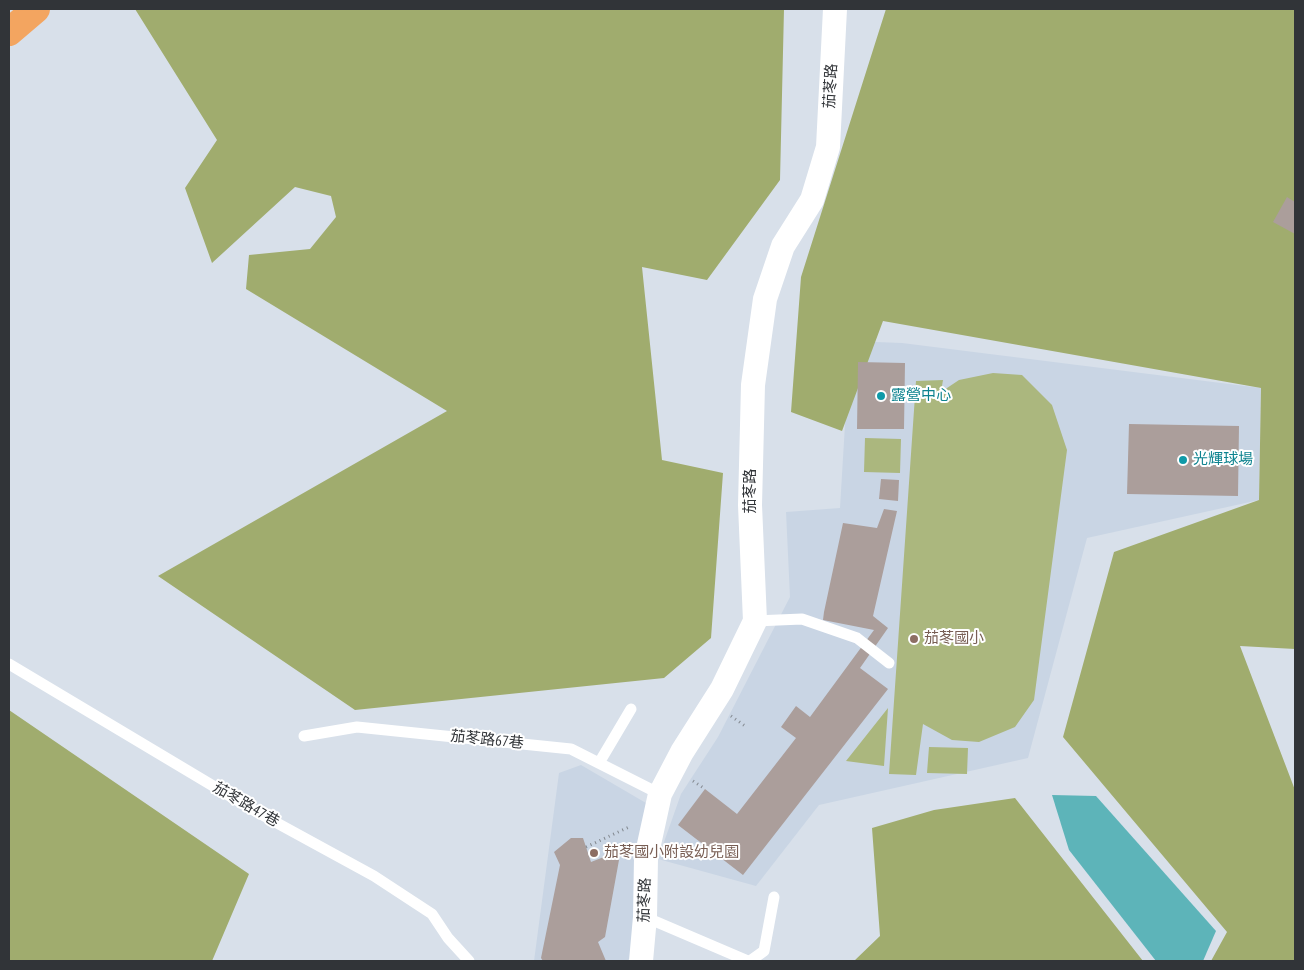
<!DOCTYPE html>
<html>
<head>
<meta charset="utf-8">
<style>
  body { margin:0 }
  #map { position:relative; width:1304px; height:970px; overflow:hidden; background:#d8e0ea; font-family:"PT Sans Narrow",sans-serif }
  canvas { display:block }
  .frame { position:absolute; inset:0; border:10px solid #313438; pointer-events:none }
</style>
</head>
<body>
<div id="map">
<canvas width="1304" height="970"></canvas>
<div class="frame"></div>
</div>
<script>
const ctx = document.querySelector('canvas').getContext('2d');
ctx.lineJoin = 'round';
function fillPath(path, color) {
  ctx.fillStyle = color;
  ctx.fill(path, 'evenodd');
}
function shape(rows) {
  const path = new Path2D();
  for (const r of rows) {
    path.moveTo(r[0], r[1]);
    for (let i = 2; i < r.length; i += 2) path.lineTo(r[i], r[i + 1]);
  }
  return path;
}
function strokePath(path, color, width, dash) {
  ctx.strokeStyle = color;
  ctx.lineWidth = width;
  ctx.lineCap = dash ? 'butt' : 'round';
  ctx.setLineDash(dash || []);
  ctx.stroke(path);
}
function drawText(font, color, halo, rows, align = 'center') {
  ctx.font = font + ' "PT Sans Narrow","Noto Sans TC",sans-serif';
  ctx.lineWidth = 4;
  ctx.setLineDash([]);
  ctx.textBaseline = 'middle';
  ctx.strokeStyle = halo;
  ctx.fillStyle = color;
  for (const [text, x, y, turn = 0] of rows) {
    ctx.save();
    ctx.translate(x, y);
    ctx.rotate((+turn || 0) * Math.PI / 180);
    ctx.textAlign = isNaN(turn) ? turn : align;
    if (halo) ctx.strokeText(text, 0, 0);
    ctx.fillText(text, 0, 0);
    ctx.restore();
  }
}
const built = shape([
  [850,341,902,343,1261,388,1259,500,1087,538,1028,758,819,805,756,886,658,859,681,794,718,737,790,597,786,512,840,508],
  [581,765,646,803,634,903,631,958,626,961,534,961,559,773]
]);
const green = shape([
  [993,373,1022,375,1052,405,1067,450,1034,700,1015,727,979,742,952,740,923,724,916,775,889,774,916,381,943,380,941,392,959,380],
  [865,438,901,439,900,473,864,472],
  [888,708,884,766,846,761],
  [929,747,968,748,967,774,927,773]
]);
const forest = shape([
  [135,9,784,9,780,180,707,280,642,267,662,460,723,473,711,638,664,678,355,710,158,576,447,411,246,289,249,255,310,249,336,217,331,196,295,187,212,263,185,188,217,140],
  [886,9,1295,9,1295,649,1240,646,1295,790,1295,961,1211,961,1227,932,1063,737,1114,552,1259,500,1261,388,883,321,842,431,791,412,801,277],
  [9,710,249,874,212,961,9,961],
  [1015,798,1143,961,854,961,880,936,872,828,934,810]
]);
const water = shape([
  [1052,795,1096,796,1216,931,1203,961,1156,961,1069,850]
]);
const building = shape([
  [1287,197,1295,202,1295,234,1273,222],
  [858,362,905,363,904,429,857,429],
  [1129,424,1239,426,1238,496,1127,494],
  [881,479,899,480,898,501,879,499],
  [884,509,897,511,873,616,888,628,860,668,888,689,743,875,678,825,705,789,737,814,796,738,781,727,796,706,810,717,874,630,823,620,824,612,843,523,877,528],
  [571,838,583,838,591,862,614,853,619,860,605,937,598,942,606,961,543,961,541,958,560,865,554,852]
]);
const path = shape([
  [731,716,745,726],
  [693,781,705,789],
  [586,847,629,827]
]);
const lane = shape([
  [755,621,802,619,857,638,889,663],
  [9,664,255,811,374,876,432,914,448,938,469,961],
  [304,736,357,727,571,749,660,794],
  [599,763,631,709],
  [645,917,748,961],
  [750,961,764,951,774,897]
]);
const street = shape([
  [641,961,645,917,646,858,660,794,682,752,722,689,755,621,750,505,753,385,765,299,783,246,812,200,828,147,835,9]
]);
const highway = shape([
  [9,32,36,9]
]);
const markers = [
  [881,396,5,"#0f9aa8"],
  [1183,460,5,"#0f9aa8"],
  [914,639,5,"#8d6e63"],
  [594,853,5,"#8d6e63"]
];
const streetNames = [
  ["茄苳路",831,86,-87],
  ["茄苳路",751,491,-90],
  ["茄苳路67巷",487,740,6],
  ["茄苳路47巷",246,805,30],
  ["茄苳路",645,900,-88]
];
const cultureNames = [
  ["露營中心",891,396],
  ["光輝球場",1193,460]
];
const educationNames = [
  ["茄苳國小",924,639],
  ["茄苳國小附設幼兒園",604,853]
];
fillPath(built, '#c9d5e4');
fillPath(green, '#abb77e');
fillPath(forest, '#a0ac6e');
fillPath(water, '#5db4b9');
fillPath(building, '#ab9e9b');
strokePath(path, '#82888f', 3, [1, 4]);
strokePath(lane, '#fff', 11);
strokePath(street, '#fff', 24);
strokePath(highway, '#f3a560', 28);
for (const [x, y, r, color] of markers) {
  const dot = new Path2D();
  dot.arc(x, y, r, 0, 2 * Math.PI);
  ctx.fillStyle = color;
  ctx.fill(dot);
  strokePath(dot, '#fff', 2);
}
drawText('15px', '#313438', '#fff', streetNames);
drawText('15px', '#0d838f', '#fff', cultureNames, 'left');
drawText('15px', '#785e54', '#fff', educationNames, 'left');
</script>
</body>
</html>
